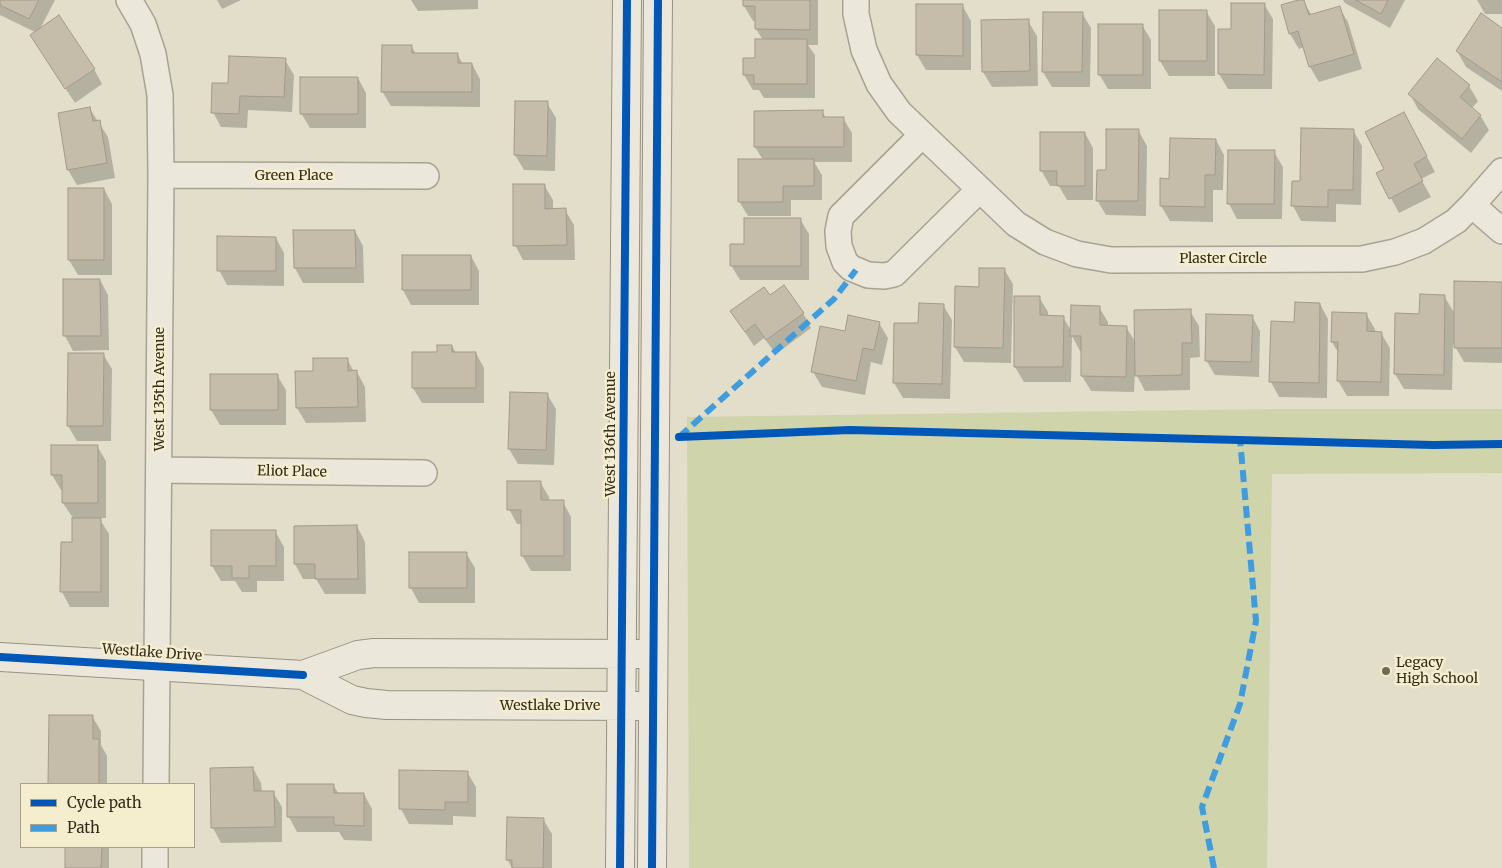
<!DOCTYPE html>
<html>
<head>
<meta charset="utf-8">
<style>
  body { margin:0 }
  #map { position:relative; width:1502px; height:868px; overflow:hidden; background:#e3dec9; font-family:Merriweather,serif }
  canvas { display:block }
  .legend { position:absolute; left:20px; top:783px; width:175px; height:65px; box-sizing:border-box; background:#f5eece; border:1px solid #a8a087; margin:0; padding:6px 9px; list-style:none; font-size:15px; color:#352b1c }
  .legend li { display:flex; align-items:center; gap:10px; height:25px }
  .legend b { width:25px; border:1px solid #a8a087 }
</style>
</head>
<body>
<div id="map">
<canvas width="1502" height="868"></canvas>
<ul class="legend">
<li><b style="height:6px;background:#0057b8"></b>Cycle path</li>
<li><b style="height:6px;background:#3e9cdf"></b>Path</li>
</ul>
</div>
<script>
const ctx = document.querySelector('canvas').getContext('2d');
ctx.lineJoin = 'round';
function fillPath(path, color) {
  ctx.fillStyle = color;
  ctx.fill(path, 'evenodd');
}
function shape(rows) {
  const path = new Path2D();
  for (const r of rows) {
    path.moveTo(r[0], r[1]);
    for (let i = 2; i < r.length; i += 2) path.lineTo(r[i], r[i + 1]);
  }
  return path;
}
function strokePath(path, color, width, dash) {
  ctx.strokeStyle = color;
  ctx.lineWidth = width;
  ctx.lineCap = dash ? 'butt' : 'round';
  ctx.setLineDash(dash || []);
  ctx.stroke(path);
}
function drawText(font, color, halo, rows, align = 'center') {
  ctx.font = font + ' Merriweather,serif';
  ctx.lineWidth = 5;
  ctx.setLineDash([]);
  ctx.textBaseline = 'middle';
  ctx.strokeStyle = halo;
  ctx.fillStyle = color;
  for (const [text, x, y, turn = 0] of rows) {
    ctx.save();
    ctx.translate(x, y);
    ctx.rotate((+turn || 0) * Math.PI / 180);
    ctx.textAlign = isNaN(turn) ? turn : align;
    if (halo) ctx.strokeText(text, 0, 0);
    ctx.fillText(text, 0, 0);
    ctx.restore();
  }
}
const green = shape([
  [1272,409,1502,409,1502,473,1272,474,1267,868,689,868,687,417]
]);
const shadow = shape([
  [0,0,55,0,40,29,94,69,102,84,75,103,40,50,35,32,0,15],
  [217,0,241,0,222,9],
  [411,0,478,0,478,9,418,11],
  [744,0,818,0,818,45,808,45,815,55,815,98,764,98,759,90,753,90,744,75,756,60,763,40,756,29,756,21,753,21,744,6],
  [1302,0,1312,15,1339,7,1348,22,1362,69,1319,82,1310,67,1304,47,1299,49,1290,34,1282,6],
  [1343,0,1405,0,1390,28,1345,3],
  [1477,0,1502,0,1502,14,1485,14],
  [1264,4,1273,19,1272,89,1228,89,1219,74],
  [917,5,962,5,971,21,971,70,926,70,917,55],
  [1206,11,1215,26,1215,76,1169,76,1160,61],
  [1082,13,1091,28,1090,87,1052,87,1043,72],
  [1028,21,1037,36,1038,86,992,87,983,72],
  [1142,25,1151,40,1151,89,1108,89,1099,74],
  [1502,29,1502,91,1466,67,1457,51],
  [411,46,416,54,457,54,463,64,472,64,480,79,480,107,391,106,382,91],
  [285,60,294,75,292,112,248,110,247,128,221,127,213,112,230,85],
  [1438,60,1469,86,1478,101,1472,108,1480,115,1489,130,1471,153,1418,109,1410,94],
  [358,78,366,93,366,128,310,128,301,113],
  [516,102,547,103,556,118,555,171,524,170,515,155],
  [90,109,108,137,115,178,77,185,68,170],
  [822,111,826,118,843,118,852,133,852,162,814,162,822,175,822,200,791,200,791,216,748,216,739,201,763,160,755,147,755,112],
  [1412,128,1435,172,1421,179,1431,197,1399,213,1378,174,1386,170],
  [1138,130,1147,146,1146,216,1106,215,1097,200,1107,172],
  [1353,130,1362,146,1361,205,1336,204,1336,222,1301,221,1293,206,1302,182],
  [1085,133,1093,148,1093,200,1067,200,1059,186,1050,186,1041,170],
  [1216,140,1224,155,1223,190,1213,190,1213,222,1170,221,1161,206,1162,180,1170,180],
  [1274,152,1283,167,1282,219,1237,219,1229,204],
  [544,185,553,200,553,210,565,210,574,225,575,260,523,260,515,245],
  [104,189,112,204,112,275,78,275,69,260],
  [800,219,809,234,809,280,740,280,731,265,745,245],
  [355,231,363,246,364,283,303,283,295,268],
  [276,238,284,253,284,286,227,285,219,270],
  [471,256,479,271,479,305,411,305,403,290],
  [1004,269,1013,284,1011,363,964,362,955,347,980,288],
  [100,280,108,295,109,350,73,351,65,336,64,281],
  [1502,283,1502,363,1464,362,1453,343,1452,390,1404,389,1395,374,1420,315,1444,296,1455,314],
  [769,297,803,313,811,328,776,354,764,338,754,346,731,311],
  [1039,297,1048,312,1048,317,1063,317,1072,332,1099,307,1108,322,1108,327,1126,327,1136,343,1190,311,1199,326,1200,357,1190,358,1190,390,1145,391,1135,372,1134,392,1091,391,1082,376,1082,351,1080,351,1072,336,1071,382,1024,382,1015,367],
  [1320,304,1328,319,1327,398,1279,397,1271,382,1296,323],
  [943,305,952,320,950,399,903,398,894,383],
  [1333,313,1366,314,1375,329,1375,333,1381,333,1390,348,1389,396,1347,396,1338,381,1339,354,1332,342],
  [1252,316,1260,331,1259,377,1215,375,1206,360],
  [879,323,888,338,882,365,871,362,865,395,822,387,813,372,846,332],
  [452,346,456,353,476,353,484,368,484,403,422,403,413,388,438,353],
  [103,354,112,369,111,441,77,441,68,426],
  [347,359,354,372,357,372,365,387,366,422,306,423,297,408,315,372],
  [277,375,286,390,286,425,220,425,211,410],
  [511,393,547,394,556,409,554,465,518,464,509,449],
  [97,446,106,461,106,518,99,518,109,534,109,607,70,607,62,592,73,543,73,518,63,503,63,490,61,490,52,475],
  [540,482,549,497,549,502,563,502,571,517,571,571,531,571,522,555,522,524,517,524,509,509],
  [357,526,365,542,366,594,325,594,316,579,303,579,295,564,295,527],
  [275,531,284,547,284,581,257,581,257,592,242,592,235,581,221,581,212,566],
  [411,553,466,553,475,568,475,603,419,603,411,588],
  [50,716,92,716,101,731,101,745,107,756,107,784,49,784],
  [253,768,261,783,262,792,273,792,282,807,282,842,221,843,213,828,211,769],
  [401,772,467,772,476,787,476,817,453,816,453,825,409,824,401,809],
  [333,785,339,794,364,794,372,809,372,841,344,840,339,832,297,832,289,817],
  [543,819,552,834,552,868,512,868,507,859],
  [66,847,109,847,109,868,66,868]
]);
const building = shape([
  [0,0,39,0,29,19,0,5,0,0],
  [743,0,810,0,810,30,755,29,755,6,743,6,743,0],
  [1298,0,1304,0,1309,15,1340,6,1354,54,1309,67,1298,31,1289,34,1281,5,1298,0],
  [1356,0,1388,0,1381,14,1356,0],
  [1231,3,1265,3,1264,75,1218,74,1218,29,1231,29,1231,3],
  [916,4,963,4,963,56,916,55,916,4],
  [1159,10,1207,10,1207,61,1159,61,1159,10],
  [1043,12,1083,12,1082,72,1042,72,1043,12],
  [1481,13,1502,28,1502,82,1456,51,1481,13],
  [59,15,95,69,65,89,30,35,59,15],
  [1029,19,1030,71,982,72,981,20,1029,19],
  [1098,24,1143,24,1143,75,1098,75,1098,24],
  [755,39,807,39,807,84,754,84,754,75,743,75,743,58,755,58,755,39],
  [382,45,412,45,412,53,458,53,458,63,472,63,472,92,381,92,382,45],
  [229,56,286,58,284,97,240,96,239,114,211,113,212,83,228,83,229,56],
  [1437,58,1470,85,1460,97,1481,115,1462,139,1408,94,1437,58],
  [300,77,358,77,358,114,300,114,300,77],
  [515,101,548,101,547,156,514,155,515,101],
  [90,107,93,121,100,120,107,163,67,170,58,113,90,107],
  [823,110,823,117,844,117,844,147,754,147,754,111,823,110],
  [1404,112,1427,156,1414,164,1423,181,1389,199,1376,173,1384,169,1365,132,1404,112],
  [1301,128,1354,129,1353,190,1328,190,1328,207,1291,206,1292,181,1300,181,1301,128],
  [1106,129,1139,129,1138,201,1096,201,1097,170,1106,170,1106,129],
  [1040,132,1085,132,1085,186,1057,186,1057,171,1040,171,1040,132],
  [1170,138,1216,139,1215,175,1205,175,1205,207,1160,206,1160,178,1169,179,1170,138],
  [1228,150,1275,150,1274,204,1227,204,1228,150],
  [738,159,814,159,814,186,783,186,783,202,738,202,738,159],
  [513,184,545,184,545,209,566,208,567,245,513,246,513,184],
  [68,188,104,188,104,260,68,260,68,188],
  [744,218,801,218,801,266,730,266,730,244,744,244,744,218],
  [293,230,355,230,356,268,294,268,293,230],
  [217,236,276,237,276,271,217,271,217,236],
  [402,255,471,255,471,290,402,290,402,255],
  [979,268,1005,268,1003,348,954,347,955,286,979,287,979,268],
  [63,279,100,279,101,336,63,336,63,279],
  [1454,281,1502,282,1502,348,1454,348,1454,281],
  [784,285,804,313,766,340,755,324,745,332,730,311,764,287,770,295,784,285],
  [1420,294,1445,295,1444,375,1394,374,1395,313,1419,314,1420,294],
  [1014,296,1040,296,1040,315,1064,316,1063,367,1014,367,1014,296],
  [1295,302,1320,303,1319,383,1269,382,1271,321,1294,322,1295,302],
  [919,303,944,304,942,384,893,383,894,323,918,323,919,303],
  [1071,305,1100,306,1100,325,1127,326,1126,377,1081,376,1081,336,1070,336,1071,305],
  [1191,309,1192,343,1182,343,1182,375,1135,376,1134,310,1191,309],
  [1332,312,1367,313,1367,331,1382,332,1381,382,1337,381,1338,342,1331,342,1332,312],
  [1206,314,1253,315,1251,362,1205,361,1206,314],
  [848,315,880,322,874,350,863,348,856,381,811,372,820,326,845,331,848,315],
  [437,345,452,345,452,352,476,352,476,388,412,388,412,352,437,352,437,345],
  [68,353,104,353,103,426,67,426,68,353],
  [313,358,348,358,348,371,357,370,358,407,296,408,295,371,313,371,313,358],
  [210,374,278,374,278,410,210,410,210,374],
  [510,392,548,393,546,450,508,449,510,392],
  [51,445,98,445,98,503,62,503,62,475,51,475,51,445],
  [507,481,541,481,541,500,564,500,564,556,521,556,521,510,507,510,507,481],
  [72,518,101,518,101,592,60,592,61,542,72,542,72,518],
  [357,525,358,579,315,579,315,564,294,564,294,526,357,525],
  [211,530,276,530,276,566,249,566,249,578,232,578,232,566,211,566,211,530],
  [409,552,467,552,467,588,409,588,409,552],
  [49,715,93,715,93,739,99,739,99,784,48,784,49,715],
  [253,767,254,791,274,791,275,827,211,828,210,768,253,767],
  [399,770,468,771,468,802,445,802,445,810,399,809,399,770],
  [287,784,334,784,334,793,364,793,364,826,334,825,334,817,287,817,287,784],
  [507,817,544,818,543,868,512,868,512,860,506,860,507,817],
  [65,847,102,847,101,868,65,868,65,847]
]);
const street = shape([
  [129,0,143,24,153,54,160,95,161,175,156,784],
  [856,0,856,14,864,50,879,84,899,112,1016,224,1045,242,1077,254,1111,260,1362,259,1395,252,1424,241,1456,221,1472,205,1502,171],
  [922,135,841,216,838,231,839,246,845,262,851,268,868,275,884,276,894,274,979,190],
  [161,175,426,176],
  [1472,205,1502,231],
  [159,470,424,473],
  [155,868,155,847]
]);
const secondary = shape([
  [0,657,303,675,352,700,366,703,387,705,641,706],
  [303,675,358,655,374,653,641,654],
  [620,868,627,0],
  [652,868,658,0]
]);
const quiet = shape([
  [679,437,834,299,856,270],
  [1214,868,1202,807,1240,704,1256,621,1240,439]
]);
const cycleway = shape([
  [679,437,850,430,1433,445,1502,444],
  [0,657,303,675],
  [620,868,627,0],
  [652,868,658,0]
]);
const markers = [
  [1386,671,5,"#726a59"]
];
const streetNames = [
  ["Green Place",294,176],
  ["Plaster Circle",1223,259],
  ["West 135th Avenue",160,389,-90],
  ["West 136th Avenue",611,434,-90],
  ["Eliot Place",292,472,1],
  ["Westlake Drive",152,653,4],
  ["Westlake Drive",550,706]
];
const poiNames = [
  ["Legacy",1396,663],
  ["High School",1396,679]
];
fillPath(green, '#cfd4ab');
fillPath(shadow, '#0003');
fillPath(building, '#c6bcaa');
strokePath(building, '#a39989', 1);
strokePath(street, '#a8a293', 28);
strokePath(secondary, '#979283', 30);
strokePath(street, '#ebe7db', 25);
strokePath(secondary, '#ebe7db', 28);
strokePath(quiet, '#3e9cdf', 6, [12, 6]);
strokePath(cycleway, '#0057b8', 8);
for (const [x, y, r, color] of markers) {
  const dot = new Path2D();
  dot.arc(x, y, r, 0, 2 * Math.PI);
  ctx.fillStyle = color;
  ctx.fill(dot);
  strokePath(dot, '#f5eece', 2);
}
drawText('14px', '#352b1c', '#f5eece', streetNames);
drawText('14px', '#352b1c', '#f5eece', poiNames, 'left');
</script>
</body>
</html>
